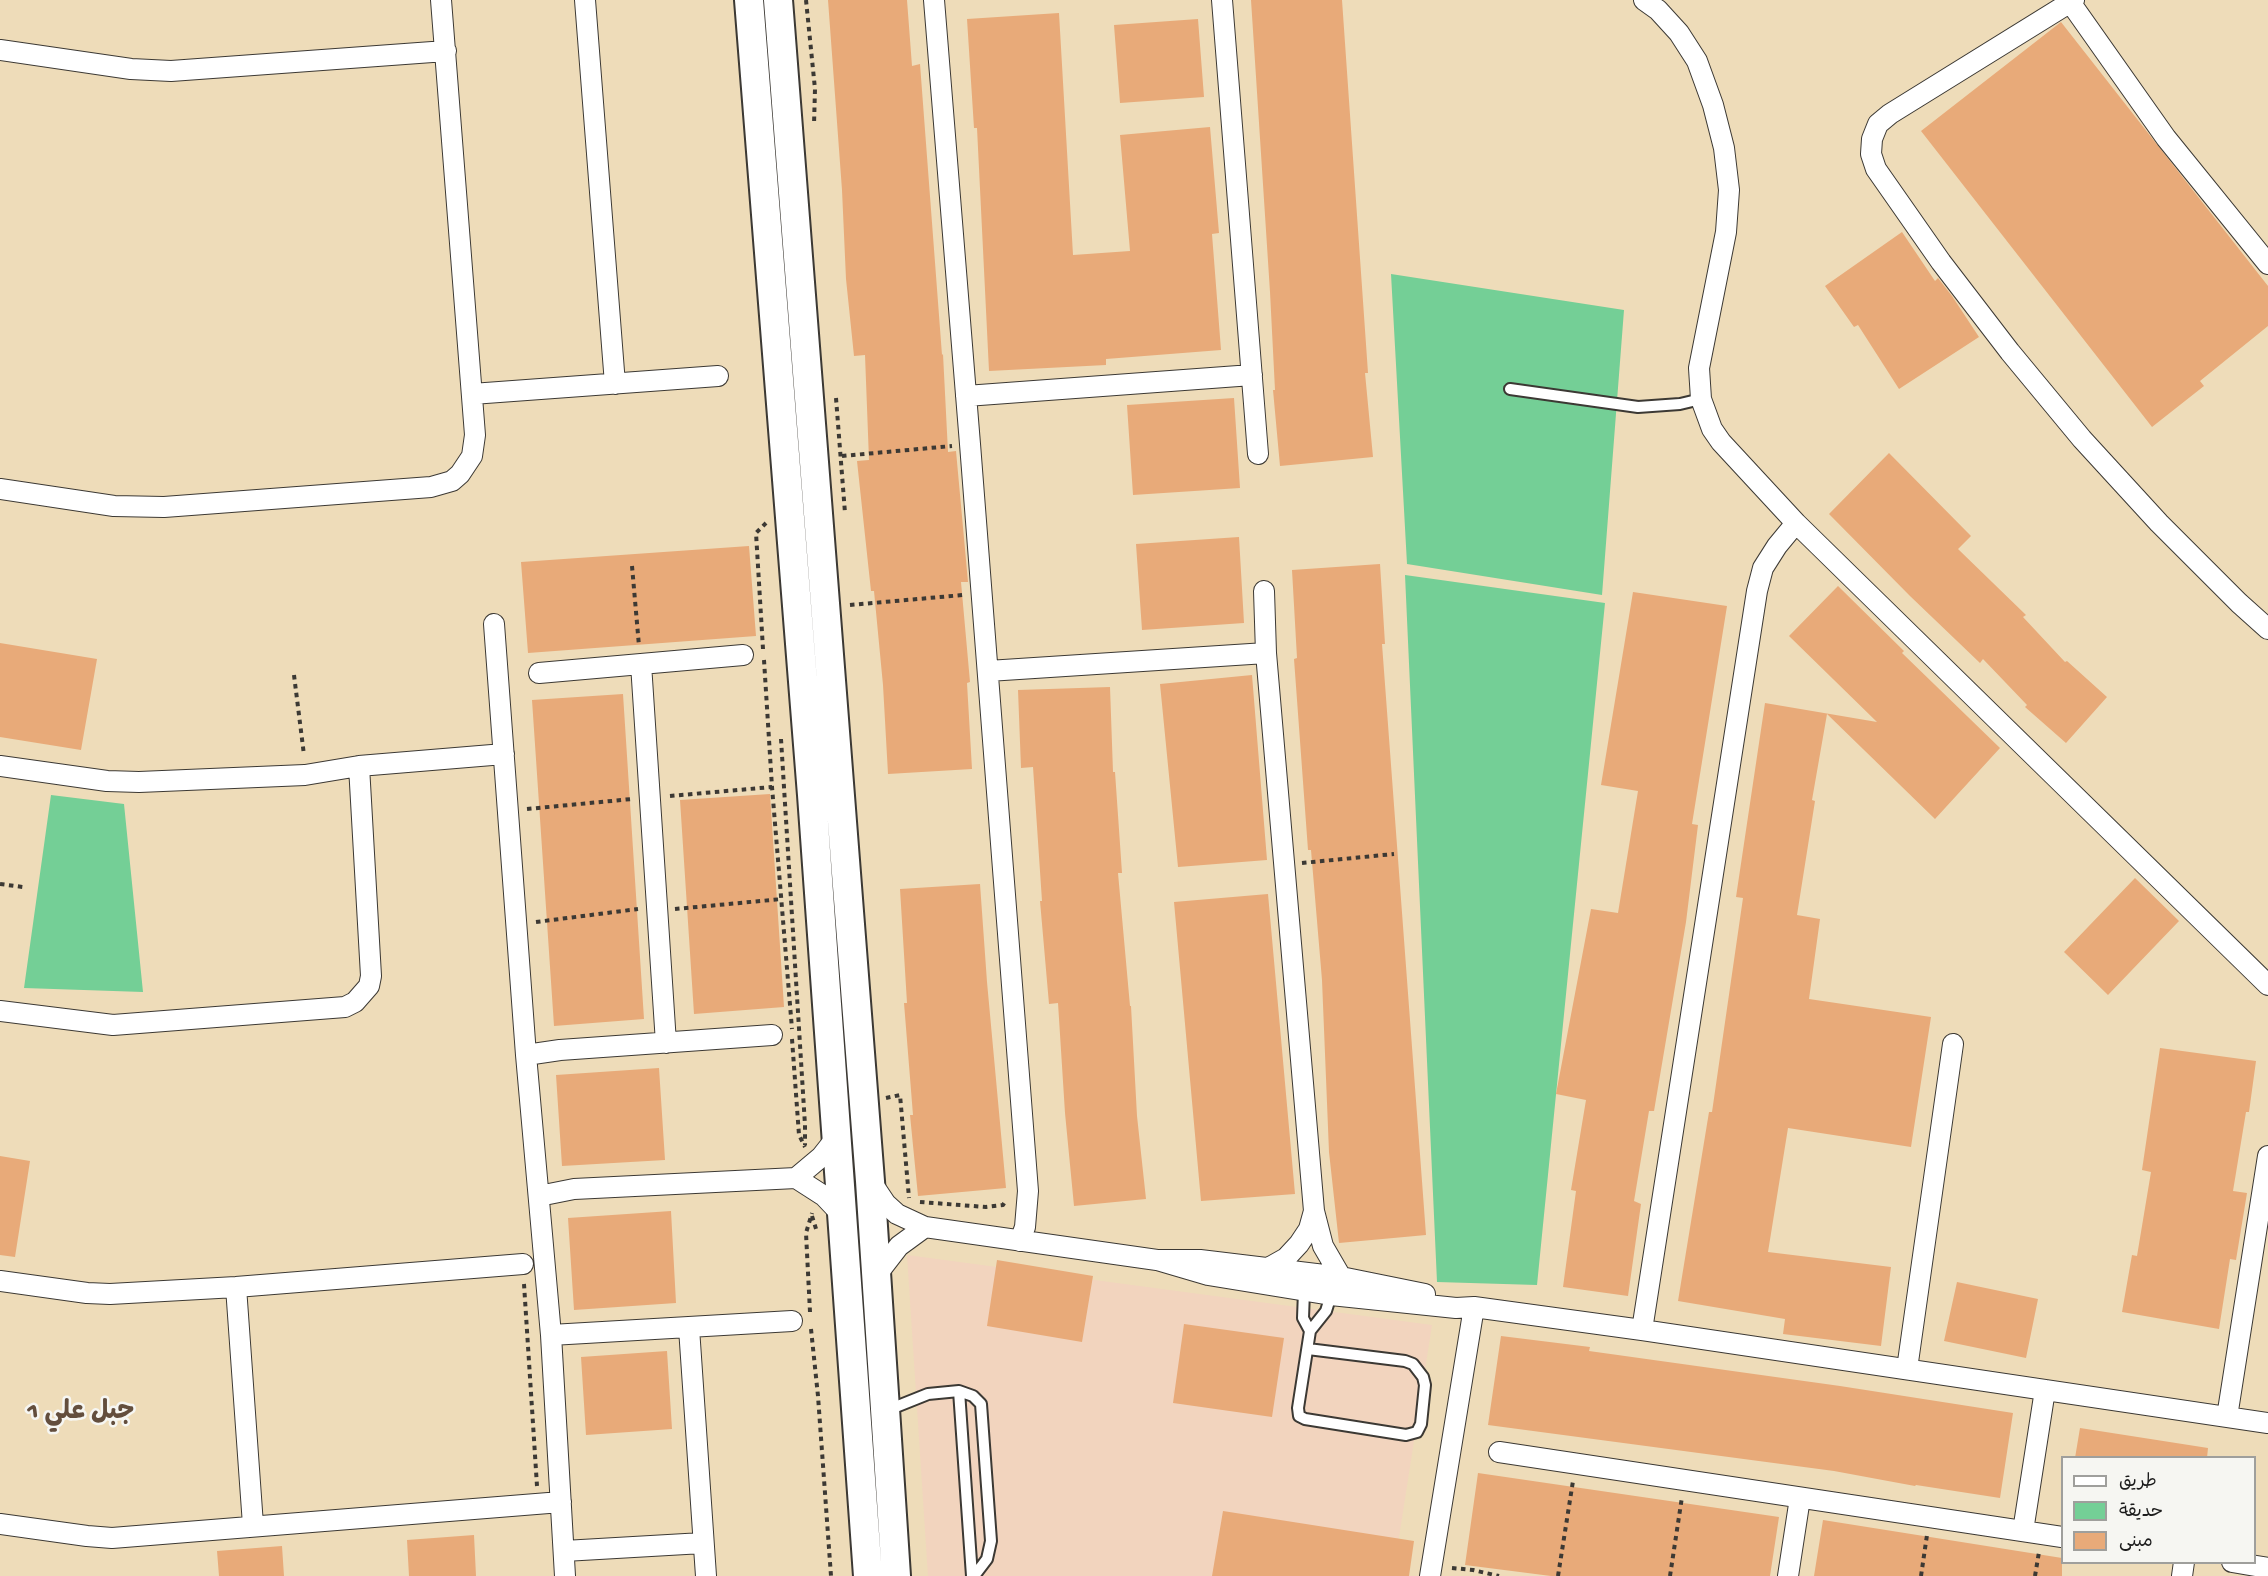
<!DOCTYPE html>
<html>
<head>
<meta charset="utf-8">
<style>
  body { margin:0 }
  #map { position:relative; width:2268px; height:1576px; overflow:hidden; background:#eedcb9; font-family:"Gochi Hand","Playpen Sans Arabic",sans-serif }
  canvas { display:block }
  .legend { position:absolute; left:2061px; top:1456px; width:195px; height:108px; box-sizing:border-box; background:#f6f6f2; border:2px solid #9f9f9c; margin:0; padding:8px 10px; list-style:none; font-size:18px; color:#1c1c1c }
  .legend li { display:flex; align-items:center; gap:12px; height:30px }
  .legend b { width:30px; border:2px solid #9f9f9c }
</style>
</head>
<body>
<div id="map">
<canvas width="2268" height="1576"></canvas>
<ul class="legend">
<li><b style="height:8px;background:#fff"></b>طريق</li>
<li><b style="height:16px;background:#74cf96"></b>حديقة</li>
<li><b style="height:16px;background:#e8aa79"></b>مبنى</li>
</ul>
</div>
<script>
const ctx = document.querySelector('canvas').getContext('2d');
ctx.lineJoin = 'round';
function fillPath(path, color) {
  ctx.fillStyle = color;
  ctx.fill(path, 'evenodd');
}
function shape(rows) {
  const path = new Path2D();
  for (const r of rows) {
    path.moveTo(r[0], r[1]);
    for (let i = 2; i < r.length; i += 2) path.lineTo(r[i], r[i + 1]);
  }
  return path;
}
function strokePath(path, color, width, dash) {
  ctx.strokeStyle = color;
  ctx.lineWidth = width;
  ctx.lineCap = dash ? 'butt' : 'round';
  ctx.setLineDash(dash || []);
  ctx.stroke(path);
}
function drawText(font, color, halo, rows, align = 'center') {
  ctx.font = font + ' "Gochi Hand","Playpen Sans Arabic",sans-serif';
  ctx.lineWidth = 5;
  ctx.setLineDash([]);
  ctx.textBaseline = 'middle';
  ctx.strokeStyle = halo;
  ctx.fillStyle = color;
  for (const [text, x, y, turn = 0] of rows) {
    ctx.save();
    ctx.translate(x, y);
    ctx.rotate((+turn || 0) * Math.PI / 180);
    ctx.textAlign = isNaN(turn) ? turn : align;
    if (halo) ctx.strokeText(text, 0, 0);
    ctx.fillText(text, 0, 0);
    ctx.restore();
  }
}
const built = shape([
  [907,1255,1432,1325,1393,1576,928,1576]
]);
const green = shape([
  [1391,274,1624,310,1602,595,1407,564],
  [1405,575,1605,603,1537,1285,1437,1282],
  [51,795,124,804,143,992,24,988]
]);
const building = shape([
  [828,0,907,0,912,66,920,64,942,355,943,354,948,452,956,451,968,582,961,582,970,682,967,683,972,769,888,774,883,685,874,591,871,591,857,461,869,460,865,355,854,356,846,279,842,190],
  [1251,0,1342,0,1368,373,1365,373,1373,457,1280,466,1273,390,1275,390,1270,292],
  [1059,13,1073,255,1130,251,1120,135,1210,127,1219,233,1212,234,1221,350,1106,359,1106,365,989,371,977,128,974,128,967,19],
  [1198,19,1204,97,1120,103,1114,25],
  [2061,22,2268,286,2268,326,2200,381,2204,386,2152,427,1921,131],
  [1902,232,1935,281,1938,278,1952,296,1979,337,1899,389,1858,325,1854,327,1825,286],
  [1234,398,1240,488,1133,495,1127,405],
  [1889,453,1971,536,1958,549,2026,615,2023,617,2065,662,2067,661,2107,697,2066,743,2025,707,2027,705,1983,659,1980,663,1910,596,1829,514],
  [1239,537,1244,623,1142,630,1136,544],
  [749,546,756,636,528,653,521,562],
  [1380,564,1385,644,1382,644,1426,1235,1339,1243,1329,1152,1322,980,1311,850,1308,850,1294,659,1297,658,1292,570],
  [1838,586,1904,651,1902,653,2000,748,1935,819,1827,714,1812,800,1815,801,1797,915,1820,919,1809,999,1931,1017,1911,1147,1788,1128,1768,1252,1891,1267,1881,1346,1783,1334,1785,1319,1678,1301,1709,1112,1712,1112,1743,898,1736,897,1765,703,1877,722,1789,636],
  [1633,592,1727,606,1692,824,1698,825,1686,922,1654,1111,1649,1111,1634,1201,1641,1204,1628,1296,1563,1287,1576,1191,1571,1190,1586,1100,1556,1094,1591,909,1618,913,1638,791,1601,785],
  [0,643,97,659,81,750,0,737],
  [1252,675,1267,860,1178,867,1160,684],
  [1110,687,1113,772,1115,772,1122,873,1118,873,1130,1006,1131,1006,1137,1116,1146,1199,1074,1206,1065,1113,1058,1003,1049,1004,1040,901,1042,901,1033,767,1021,768,1018,690],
  [623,694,644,1019,554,1026,532,700],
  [770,794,784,1007,694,1014,680,800],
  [2135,878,2179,921,2108,995,2064,952],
  [980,884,987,982,1006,1188,918,1196,910,1115,913,1115,904,1003,907,1003,900,889],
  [1268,894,1295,1194,1201,1201,1174,902],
  [2160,1048,2256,1061,2249,1112,2246,1112,2233,1191,2247,1193,2236,1260,2230,1259,2219,1329,2122,1312,2132,1255,2137,1256,2151,1172,2142,1170],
  [659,1068,665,1160,562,1166,556,1075],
  [0,1156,30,1161,15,1257,0,1255],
  [671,1211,676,1303,574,1310,568,1218],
  [997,1260,1093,1276,1082,1342,987,1326],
  [1957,1282,2038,1299,2026,1358,1944,1341],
  [1184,1324,1284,1338,1272,1417,1173,1403],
  [1501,1336,1590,1347,1589,1351,1840,1386,2013,1413,2000,1498,1916,1485,1915,1486,1834,1471,1488,1425],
  [667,1351,672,1429,586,1435,581,1357],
  [2080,1428,2208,1448,2207,1458,2075,1458],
  [1478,1473,1779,1517,1770,1576,1551,1576,1465,1565],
  [1223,1511,1414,1541,1409,1576,1212,1576],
  [1823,1520,2062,1558,2062,1576,1814,1576],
  [474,1535,476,1576,409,1576,407,1540],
  [282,1546,284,1576,219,1576,217,1551]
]);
const path = shape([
  [806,0,815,89,814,125],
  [836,398,845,513],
  [842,456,952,446],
  [632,566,639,646],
  [850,605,963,595],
  [763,649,756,533,766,523],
  [764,660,772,787,792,1029],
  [294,675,304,755],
  [781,739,805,1125,805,1145],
  [670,796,772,787],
  [527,809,632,799],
  [1302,863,1394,854],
  [0,884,23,887],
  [675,909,782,899],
  [536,922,638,909],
  [792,1039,799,1135,805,1147],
  [886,1098,900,1095,909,1198],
  [920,1202,986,1207,1003,1205,1006,1200],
  [812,1216,817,1232],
  [524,1284,537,1486],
  [810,1312,806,1233,812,1213],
  [811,1329,818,1396,831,1576],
  [1452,1568,1473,1570,1499,1576],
  [1558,1576,1573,1481],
  [1670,1576,1682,1497],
  [1921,1576,1927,1535],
  [2035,1576,2039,1552]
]);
const lane = shape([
  [1510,389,1638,407,1680,404,1701,399],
  [1304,1291,1303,1318,1310,1331],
  [1308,1349,1405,1361,1413,1364,1423,1377,1425,1385,1421,1424,1417,1432,1406,1435,1305,1419,1299,1416,1298,1408,1310,1331,1326,1311,1331,1295],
  [959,1391,972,1576],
  [888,1410,928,1394,959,1391,973,1396,981,1404,991,1541,987,1559,974,1576]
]);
const street = shape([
  [585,0,615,384],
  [934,0,970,444,1028,1191,1025,1227,1020,1241],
  [1222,0,1258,454],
  [1644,0,1658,10,1679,33,1697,61,1713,105,1724,148,1729,190,1726,232,1699,368,1701,399,1712,429,1721,442,1796,523,2268,985],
  [2074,0,1890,114,1878,124,1872,139,1871,154,1876,169,1941,262,2010,352,2082,439,2159,523,2239,603,2268,629],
  [2070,2,2166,138,2268,264],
  [0,50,131,69,171,71,446,51],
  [472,394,718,376],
  [966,396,1252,375],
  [0,489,114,506,164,507,431,487,452,481,460,474,472,456,475,435,441,0],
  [1264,591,1266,653,1314,1211,1323,1246,1341,1277],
  [494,624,526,1055,551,1335,565,1576],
  [641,664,666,1043],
  [988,671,1266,653],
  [539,673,743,655],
  [0,766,107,781,139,782,305,775,359,766,504,754],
  [0,1011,113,1025,345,1007,355,1002,369,986,371,976,359,766],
  [526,1055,560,1050,772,1035],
  [796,1178,824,1196,842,1215],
  [872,1183,886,1204,897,1214,925,1227,1157,1260,1200,1260,1341,1277,1425,1294],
  [539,1196,574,1189,796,1178,821,1157,836,1138],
  [1157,1260,1208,1275,1331,1295,1456,1308,1474,1307,1642,1330,2268,1423],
  [1270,1267,1286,1258,1299,1244,1309,1229,1314,1211],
  [875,1277,899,1246,925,1227],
  [0,1281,87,1293,110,1294,236,1287,523,1264],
  [236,1287,253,1525],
  [689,1328,706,1576],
  [1642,1330,1757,591,1763,568,1777,546,1796,523],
  [551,1335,792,1321],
  [1907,1369,1953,1044],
  [2227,1417,2268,1156],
  [1499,1452,2062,1537],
  [0,1524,87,1536,112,1538,561,1502],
  [2023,1531,2045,1390],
  [564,1551,703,1543],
  [2232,1562,2268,1568],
  [1430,1576,1474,1307],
  [1788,1576,1800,1498],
  [2182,1576,2184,1562]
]);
const secondary = shape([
  [749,0,812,795,868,1576],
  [778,0,870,1181,896,1576]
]);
const districtNames = [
  ["جبل علي 1",81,1414]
];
fillPath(built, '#f2d4be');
fillPath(green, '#74cf96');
fillPath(building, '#e8aa79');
strokePath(lane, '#3c3934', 14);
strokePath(street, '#3c3934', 22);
strokePath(secondary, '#3c3934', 32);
strokePath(path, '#3c3934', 4, [4.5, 4.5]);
strokePath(lane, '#fff', 10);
strokePath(street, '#fff', 20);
strokePath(secondary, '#fff', 28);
drawText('bold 26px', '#634e3d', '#f6f6f2', districtNames);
</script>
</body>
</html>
